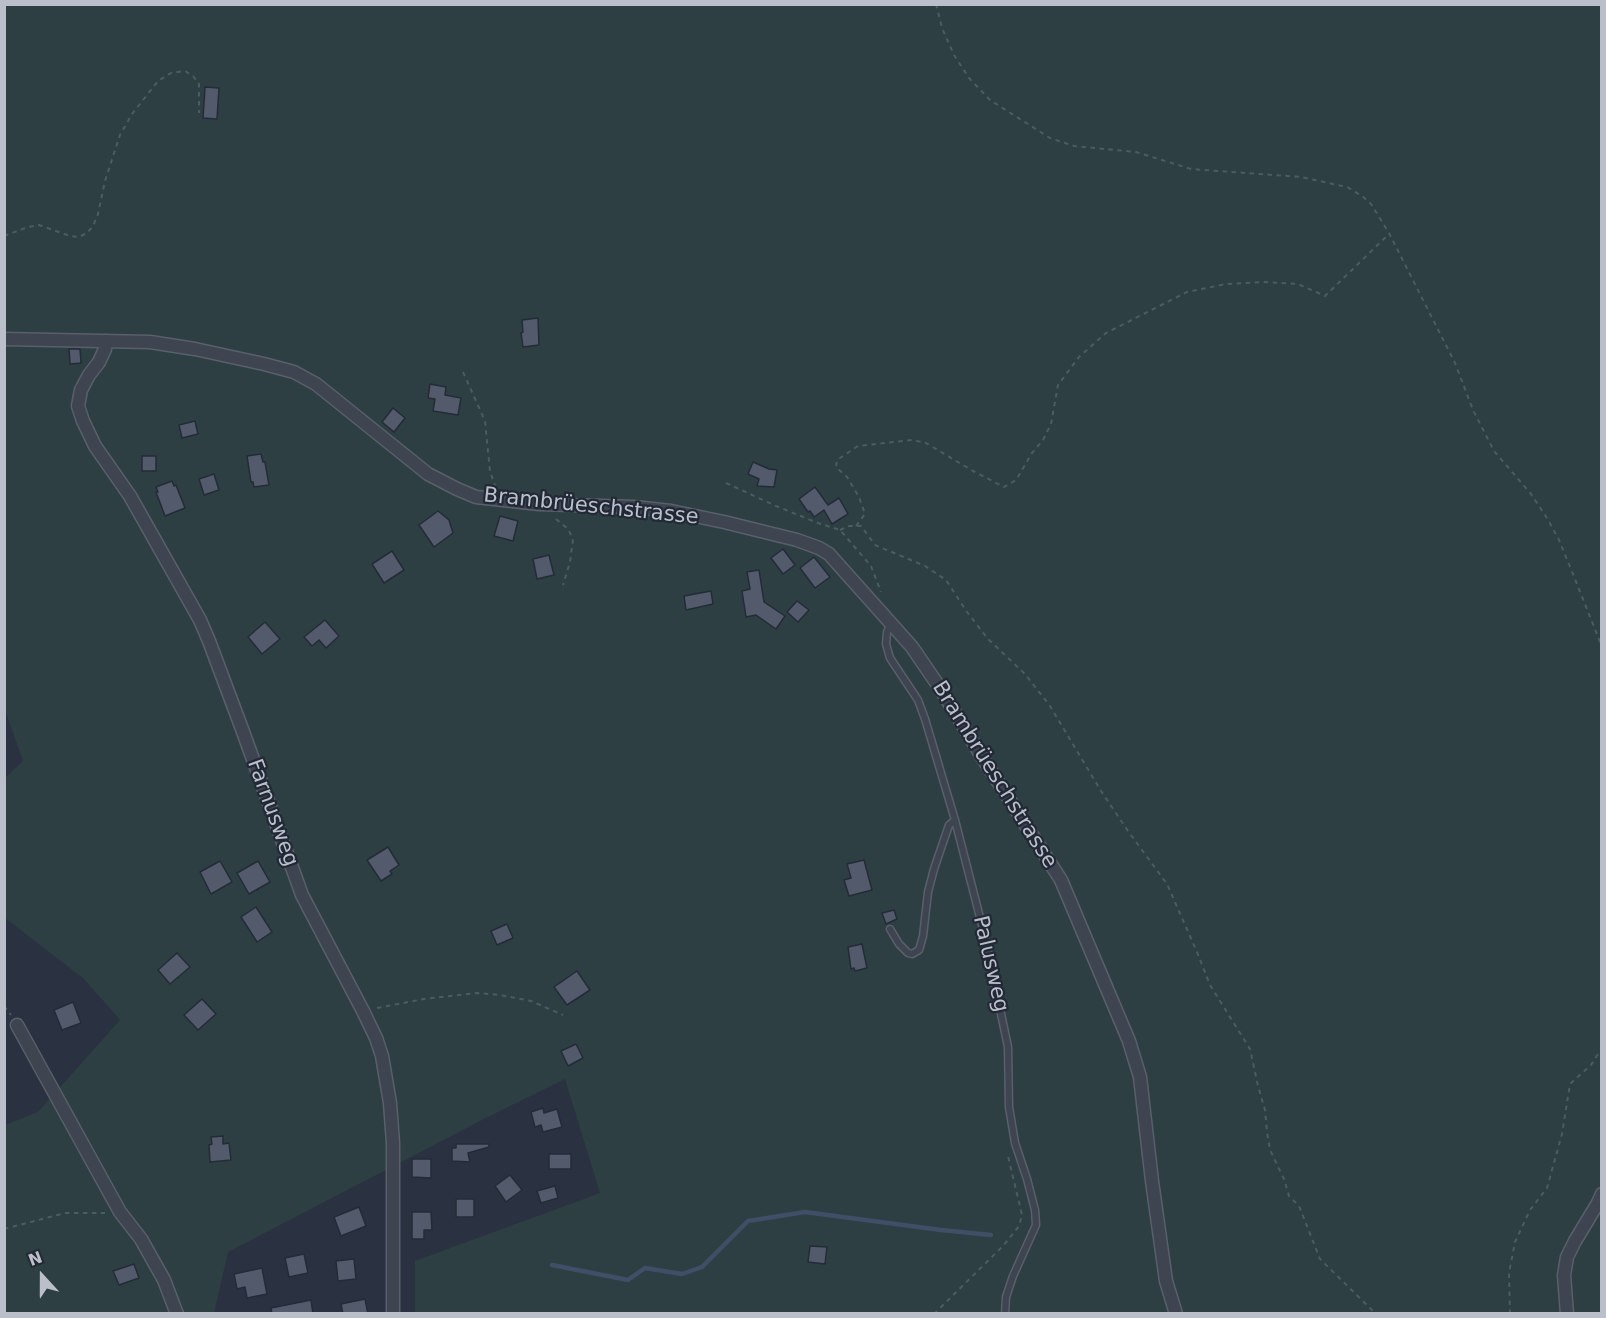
<!DOCTYPE html>
<html>
<head>
<meta charset="utf-8">
<style>
  body { margin:0 }
  #map { position:relative; width:1606px; height:1318px; overflow:hidden; background:#2a3140; font-family:"DejaVu Sans",sans-serif }
  canvas { display:block }
  .frame { position:absolute; inset:0; border:6px solid #bbbfca; pointer-events:none }
  .north { position:absolute; left:12px; top:1246px; width:60px; height:60px; -webkit-text-stroke:4px #222936; paint-order:stroke; rotate:339deg; font-size:16px; font-weight:700; line-height:24px; text-align:center; color:#bbbfca }
  .north::after { content:''; display:block; margin:auto; width:21px; height:27px; background:#bbbfca; clip-path:polygon(50% 0,100% 100%,50% 72%,0 100%) }
</style>
</head>
<body>
<div id="map">
<canvas width="1606" height="1318"></canvas>
<div class="frame"></div>
<div class="north">N</div>
</div>
<script>
const ctx = document.querySelector('canvas').getContext('2d');
ctx.lineJoin = 'round';
function fillPath(path, color) {
  ctx.fillStyle = color;
  ctx.fill(path, 'evenodd');
}
function shape(rows) {
  const path = new Path2D();
  for (const r of rows) {
    path.moveTo(r[0], r[1]);
    for (let i = 2; i < r.length; i += 2) path.lineTo(r[i], r[i + 1]);
  }
  return path;
}
function strokePath(path, color, width, dash) {
  ctx.strokeStyle = color;
  ctx.lineWidth = width;
  ctx.lineCap = dash ? 'butt' : 'round';
  ctx.setLineDash(dash || []);
  ctx.stroke(path);
}
function drawText(font, color, halo, rows, align = 'center') {
  ctx.font = font + ' "DejaVu Sans",sans-serif';
  ctx.lineWidth = 4.5;
  ctx.setLineDash([]);
  ctx.textBaseline = 'middle';
  ctx.strokeStyle = halo;
  ctx.fillStyle = color;
  for (const [text, x, y, turn = 0] of rows) {
    ctx.save();
    ctx.translate(x, y);
    ctx.rotate((+turn || 0) * Math.PI / 180);
    ctx.textAlign = isNaN(turn) ? turn : align;
    if (halo) ctx.strokeText(text, 0, 0);
    ctx.fillText(text, 0, 0);
    ctx.restore();
  }
}
const green = shape([
  [5,5,1601,5,1601,1313,415,1313,415,1261,600,1193,565,1079,484,1119,228,1252,214,1313,5,1313,5,1125,38,1112,120,1020,84,979,5,918,5,778,23,761,5,710]
]);
const stream = shape([
  [552,1265,628,1280,645,1268,682,1274,702,1267,748,1221,805,1212,941,1230,991,1235]
]);
const building = shape([
  [205,87,219,88,217,119,203,118,205,87],
  [538,318,539,345,523,347,521,333,523,332,522,320,538,318],
  [69,349,80,349,81,363,70,364,69,349],
  [430,384,446,387,445,395,461,398,458,415,433,411,435,399,428,398,430,384],
  [393,408,405,418,394,432,382,422,393,408],
  [195,421,198,434,182,438,179,425,195,421],
  [261,454,263,462,265,462,269,485,254,487,253,482,251,482,247,456,261,454],
  [142,456,156,456,156,471,142,471,142,456],
  [753,462,769,469,777,470,774,487,757,486,759,479,748,474,753,462],
  [214,474,219,490,204,495,199,479,214,474],
  [172,481,174,486,176,485,185,508,165,516,156,492,158,492,156,487,172,481],
  [815,487,828,505,839,498,848,514,832,524,824,510,814,517,810,511,808,512,799,499,815,487],
  [438,511,449,520,453,533,434,547,419,525,438,511],
  [500,516,518,521,513,541,494,536,500,516],
  [783,549,795,565,783,574,771,558,783,549],
  [392,551,404,570,384,583,372,564,392,551],
  [549,555,554,575,537,579,533,559,549,555],
  [814,557,830,577,815,588,800,568,814,557],
  [759,570,764,602,785,616,776,629,756,615,746,617,742,591,750,589,747,572,759,570],
  [711,591,713,604,686,610,684,596,711,591],
  [797,601,809,610,798,622,787,612,797,601],
  [325,620,339,636,326,648,319,640,312,646,304,637,325,620],
  [265,622,280,639,262,654,248,637,265,622],
  [388,847,399,865,390,871,392,874,381,881,367,860,388,847],
  [864,860,872,890,849,896,844,880,851,878,847,864,864,860],
  [220,861,232,882,211,894,200,872,220,861],
  [258,861,270,882,249,894,237,873,258,861],
  [256,907,272,932,257,942,241,917,256,907],
  [894,910,897,919,886,924,882,913,894,910],
  [507,924,513,938,497,945,491,931,507,924],
  [862,944,867,968,855,971,854,968,851,969,848,947,862,944],
  [177,953,190,967,170,984,158,970,177,953],
  [577,971,590,990,567,1005,554,987,577,971],
  [202,999,216,1014,198,1030,184,1015,202,999],
  [73,1002,81,1023,62,1030,54,1010,73,1002],
  [576,1044,583,1058,568,1066,561,1051,576,1044],
  [543,1108,544,1113,557,1109,562,1127,543,1132,541,1125,535,1127,531,1112,543,1108],
  [223,1136,223,1144,229,1143,231,1160,210,1162,209,1145,212,1144,211,1137,223,1136],
  [456,1144,489,1144,489,1147,468,1153,470,1162,452,1161,452,1148,456,1148,456,1144],
  [549,1154,571,1154,571,1169,549,1169,549,1154],
  [412,1159,431,1159,431,1178,412,1177,412,1159],
  [510,1175,522,1190,506,1202,495,1186,510,1175],
  [555,1186,558,1198,541,1203,537,1191,555,1186],
  [456,1199,474,1199,474,1217,456,1217,456,1199],
  [359,1207,366,1226,341,1236,334,1217,359,1207],
  [412,1212,431,1212,432,1230,424,1230,424,1239,412,1239,412,1212],
  [810,1246,827,1247,825,1264,808,1262,810,1246],
  [304,1254,308,1273,289,1277,285,1258,304,1254],
  [354,1259,356,1279,338,1281,336,1261,354,1259],
  [134,1264,139,1278,119,1285,113,1271,134,1264],
  [262,1268,267,1294,247,1298,245,1287,237,1289,234,1274,262,1268],
  [365,1299,368,1314,343,1314,341,1304,365,1299],
  [311,1300,313,1314,272,1314,271,1308,311,1300]
]);
const path = shape([
  [936,4,942,28,954,55,969,78,990,100,1050,138,1074,146,1136,152,1191,169,1301,177,1347,187,1362,196,1371,204,1389,233,1455,363,1473,410,1494,451,1531,494,1547,518,1559,540,1575,579,1602,647],
  [4,236,28,227,39,225,70,236,79,237,87,233,93,226,98,214,105,181,120,135,132,114,158,81,171,73,185,71,193,76,199,84,199,113],
  [463,372,485,421,490,471,495,486],
  [726,483,776,506,818,523,840,530,871,566,881,592],
  [556,519,568,529,573,539,570,562,563,585],
  [856,526,865,514,859,497,847,477,836,467,837,460,858,446,912,440,926,443,973,471,1004,487,1016,480,1032,453,1043,440,1051,424,1058,385,1079,357,1106,333,1187,292,1226,284,1265,282,1298,284,1325,296,1389,234],
  [840,530,849,526,861,526,875,545,925,566,946,580,967,612,988,639,1025,674,1050,706,1101,791,1128,831,1167,884,1197,952,1210,985,1250,1049,1258,1086,1265,1110,1267,1132,1270,1150,1284,1179,1289,1196,1299,1206,1320,1259,1376,1314],
  [4,1006,11,1015],
  [377,1008,424,999,477,993,500,995,531,1001,563,1015],
  [4,1229,65,1213,105,1213],
  [934,1314,1004,1245,1019,1226,1022,1215,1008,1156],
  [1510,1314,1509,1273,1515,1242,1530,1210,1547,1188,1562,1134,1570,1084,1591,1065,1602,1048]
]);
const service = shape([
  [891,623,887,632,886,644,890,658,918,700,925,719,955,820,985,937,1008,1047,1009,1107,1015,1143,1027,1179,1035,1210,1036,1225,1013,1276,1006,1297,1005,1314],
  [890,929,899,944,908,953,912,954,919,950,923,936,928,892,934,869,949,825,955,820]
]);
const minor = shape([
  [4,339,150,342,195,349,264,364,294,372,316,384,428,474,457,489,476,497,539,504,634,507,671,511,724,522,797,540,819,548,829,554,912,647,942,691,984,760,1061,880,1129,1041,1140,1077,1152,1181,1166,1281,1176,1314],
  [106,341,105,349,99,362,89,375,81,390,78,406,83,421,95,446,130,496,200,620,209,641,242,729,302,895,363,1011,376,1038,382,1056,390,1103,393,1143,393,1314],
  [17,1025,120,1212,141,1239,164,1280,177,1314],
  [1567,1314,1564,1275,1567,1257,1575,1241,1598,1203,1602,1194]
]);
const streetNames = [
  ["Brambrüeschstrasse",591,507,6],
  ["Brambrüeschstrasse",994,775,58],
  ["Farnusweg",272,813,70],
  ["Palusweg",990,964,77]
];
fillPath(green, '#2d3f42');
strokePath(stream, '#414e67', 4.5);
fillPath(building, '#535a6b');
strokePath(building, '#242b38', 1.5);
strokePath(service, '#595f6b', 9);
strokePath(minor, '#595f6b', 15);
strokePath(path, '#4c5c60', 2, [4.5, 4.5]);
strokePath(service, '#3e4450', 6);
strokePath(minor, '#3e4450', 12);
drawText('21px', '#bbbfca', '#222936', streetNames);
</script>
</body>
</html>
